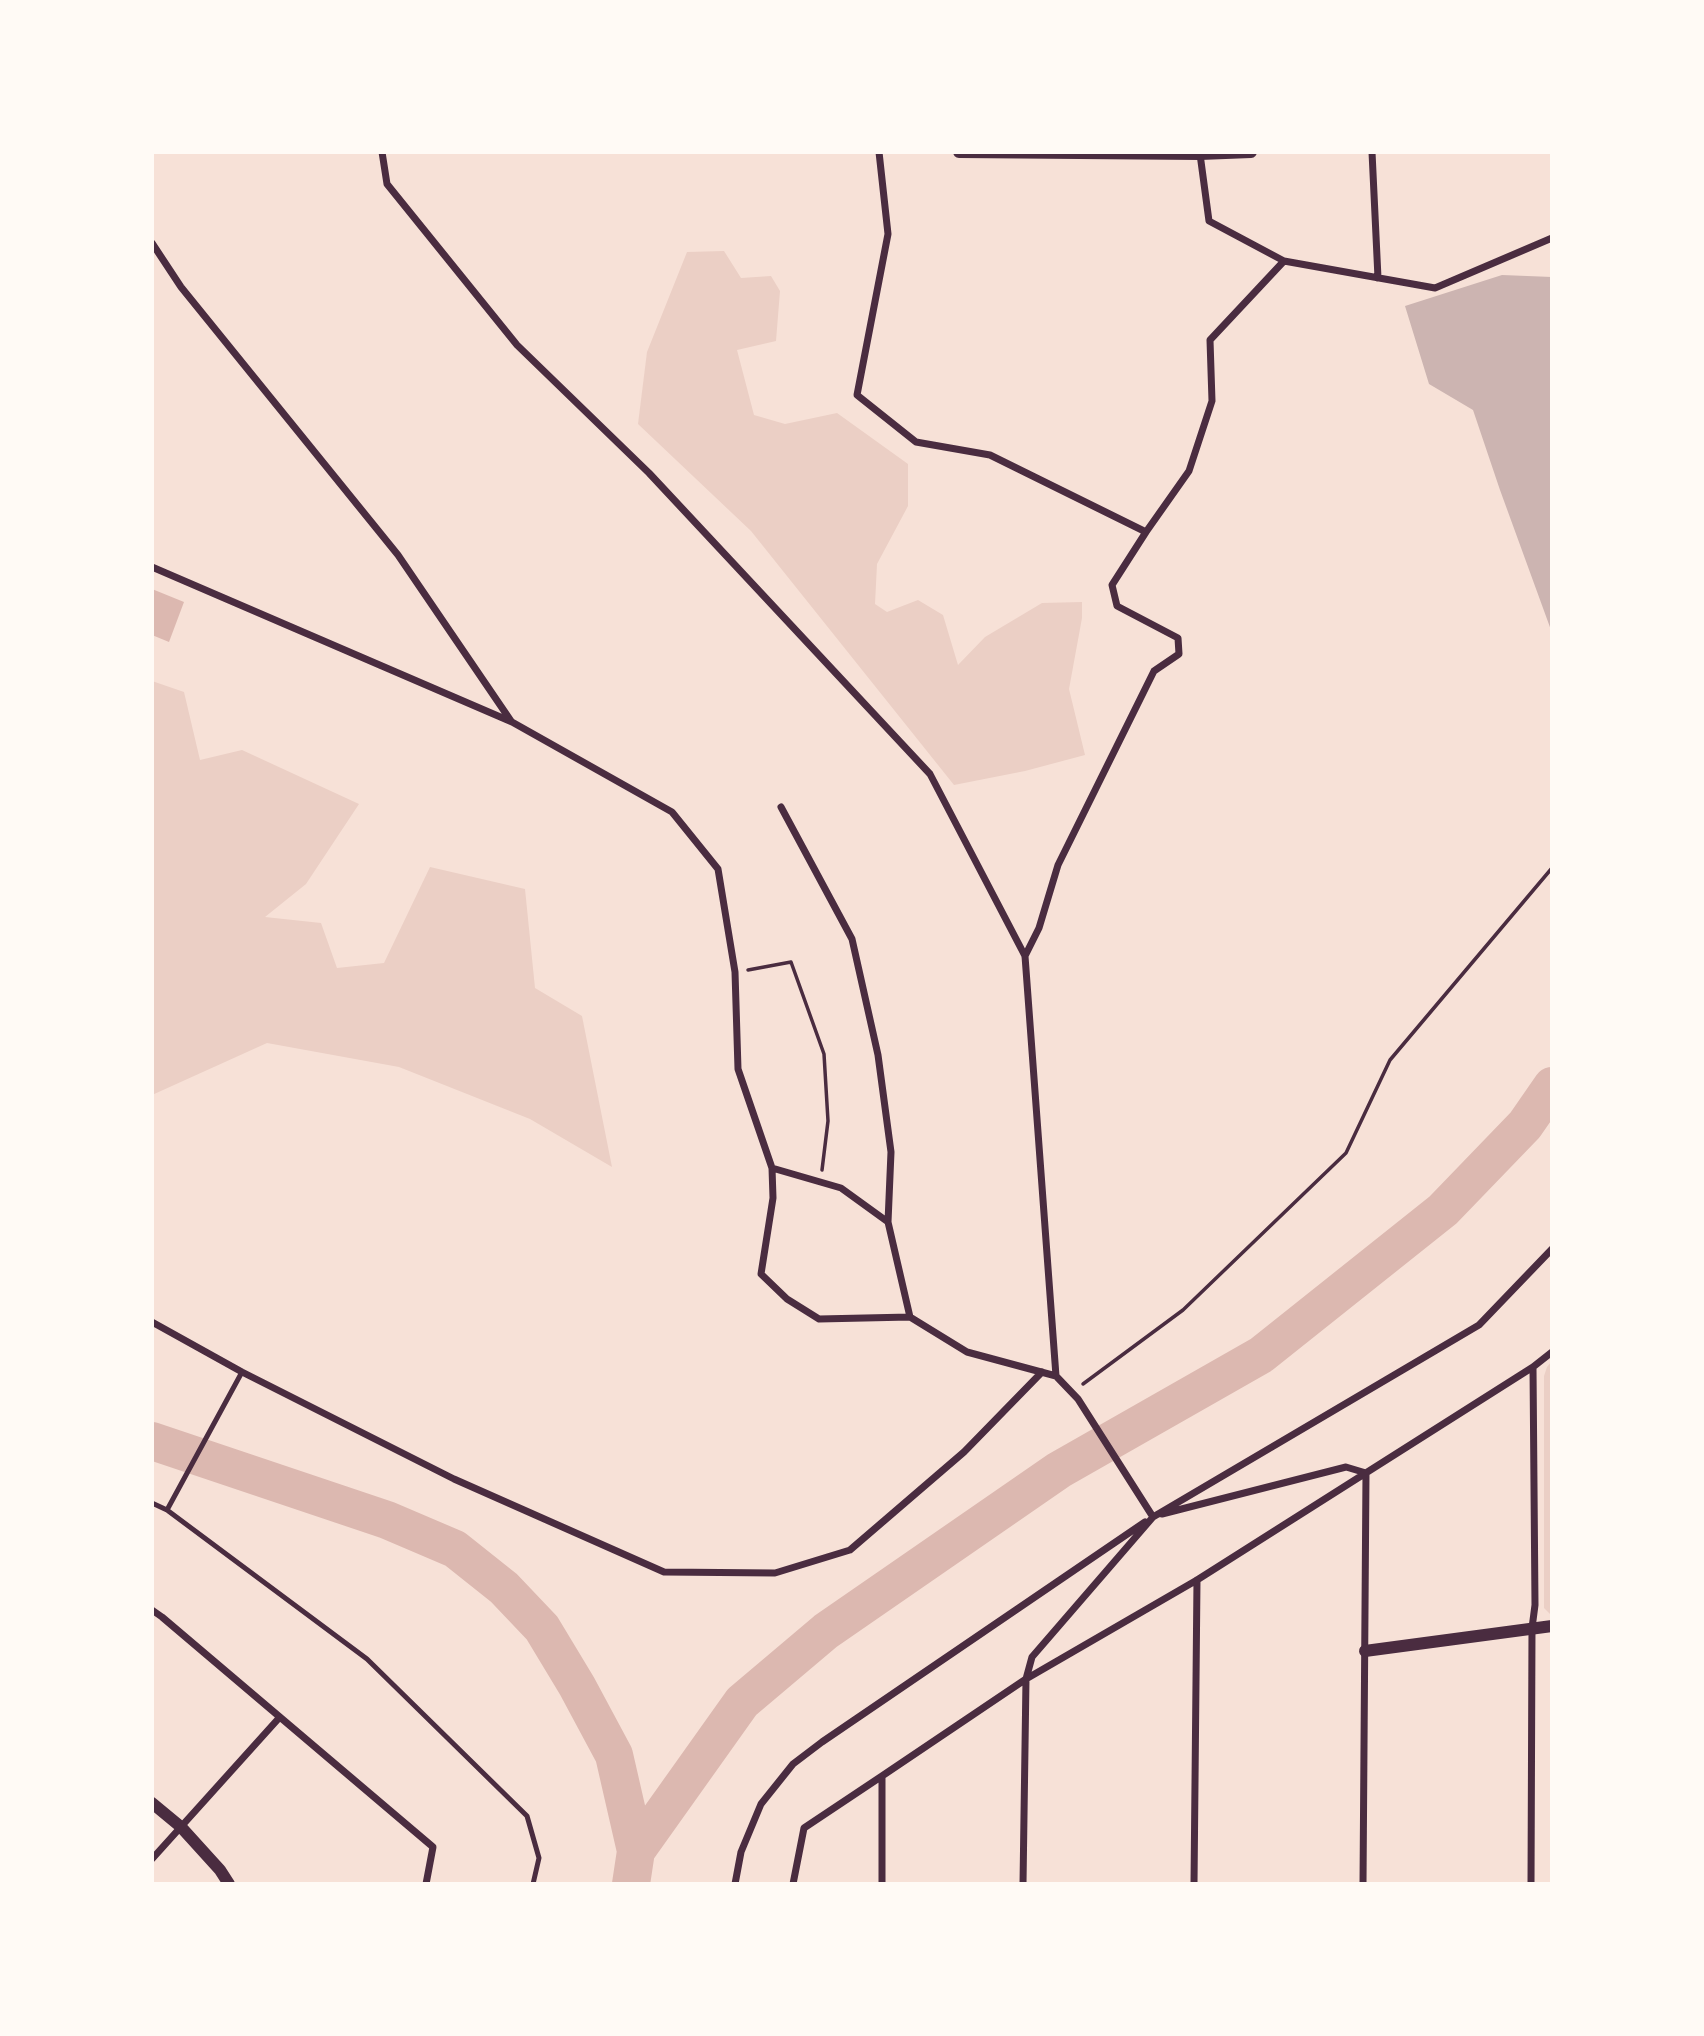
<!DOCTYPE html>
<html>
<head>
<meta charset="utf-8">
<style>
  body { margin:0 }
  #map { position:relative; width:1704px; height:2036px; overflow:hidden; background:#f7e1d7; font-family:"Public Sans",sans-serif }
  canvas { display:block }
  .frame { position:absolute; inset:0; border:154px solid #fffaf5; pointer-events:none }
</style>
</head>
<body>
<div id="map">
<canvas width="1704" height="2036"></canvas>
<div class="frame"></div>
</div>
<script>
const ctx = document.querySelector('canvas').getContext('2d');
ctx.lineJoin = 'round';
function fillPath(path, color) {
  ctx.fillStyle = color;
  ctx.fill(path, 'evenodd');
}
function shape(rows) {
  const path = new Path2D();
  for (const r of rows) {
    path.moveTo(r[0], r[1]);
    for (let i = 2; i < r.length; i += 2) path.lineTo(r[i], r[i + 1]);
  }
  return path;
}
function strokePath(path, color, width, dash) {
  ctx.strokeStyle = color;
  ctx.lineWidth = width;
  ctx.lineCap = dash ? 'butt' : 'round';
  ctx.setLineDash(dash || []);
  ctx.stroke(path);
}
const green = shape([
  [724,251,741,278,771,276,780,291,776,341,737,350,754,415,785,424,837,413,908,464,908,506,877,564,875,604,887,612,918,600,943,615,958,665,985,637,1042,603,1082,602,1082,618,1069,689,1085,755,1025,771,954,785,751,531,638,424,647,352,687,252],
  [152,681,184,692,200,760,242,750,359,804,306,884,265,917,321,923,337,968,384,963,430,867,525,889,535,988,582,1016,612,1167,530,1119,399,1067,267,1043,152,1095],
  [1552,1361,1552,1616,1544,1608,1544,1376,1547,1367]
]);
const water = shape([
  [152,589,184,602,169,642,152,635]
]);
const river = shape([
  [152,1441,387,1520,455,1549,504,1588,542,1628,577,1686,614,1755,636,1851],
  [631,1884,636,1851,742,1702,826,1631,1059,1470,1261,1355,1443,1210,1525,1125,1552,1086]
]);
const building = shape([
  [1502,275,1552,277,1551,630,1500,490,1473,410,1429,384,1405,306]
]);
const path = shape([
  [748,970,791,962,824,1054,828,1121,822,1170],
  [1083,1384,1183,1310,1346,1153,1390,1060,1552,868]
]);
const service = shape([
  [152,1503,167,1510,367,1659,527,1816,539,1858,533,1884],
  [167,1510,242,1372]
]);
const minor = shape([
  [382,152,387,184,517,345,649,473,930,774,1025,956,1056,1376],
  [879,152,888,234,857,395,916,442,990,455,1146,532],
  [1372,152,1378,278],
  [1200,154,1209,221,1284,261,1435,288,1552,238],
  [152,243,181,287,398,555,511,721],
  [152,567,512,722,672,812,718,869,735,972,738,1069,772,1168,773,1198,761,1274,787,1299,819,1319,910,1317,967,1352,1056,1376,1078,1399,1153,1517],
  [781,807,852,939,878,1055,891,1152,888,1222],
  [1025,956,1039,928,1058,865,1154,671,1179,654,1178,638,1117,606,1112,585,1146,532,1189,471,1212,401,1210,340,1284,261],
  [772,1168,841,1188,888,1222,910,1317],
  [152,1322,242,1372,454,1479,664,1572,775,1573,850,1550,964,1452,1042,1372],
  [1162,1514,1346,1467,1366,1473],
  [152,1610,162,1617,433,1847,426,1884],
  [152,1859,279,1718],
  [735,1884,741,1852,761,1804,793,1764,822,1742,1145,1522],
  [793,1884,804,1828,882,1776],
  [882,1884,882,1776,1026,1679,1197,1580,1533,1367,1552,1352],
  [1023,1884,1026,1679,1032,1657,1153,1517,1479,1325,1552,1249],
  [1194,1884,1197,1580],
  [1363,1884,1366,1473],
  [1531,1884,1532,1628,1535,1605,1533,1367]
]);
const tertiary = shape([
  [959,152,1200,154,1251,152],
  [1365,1651,1552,1626],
  [152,1803,181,1827,220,1870,229,1884]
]);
fillPath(green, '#ebcfc5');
fillPath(water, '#dcb8b0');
strokePath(river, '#dcb8b0', 38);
fillPath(building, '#ccb4b1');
strokePath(path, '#4a2c40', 3.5);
strokePath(service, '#4a2c40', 5);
strokePath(minor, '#4a2c40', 7);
strokePath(tertiary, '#4a2c40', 12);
</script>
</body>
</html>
